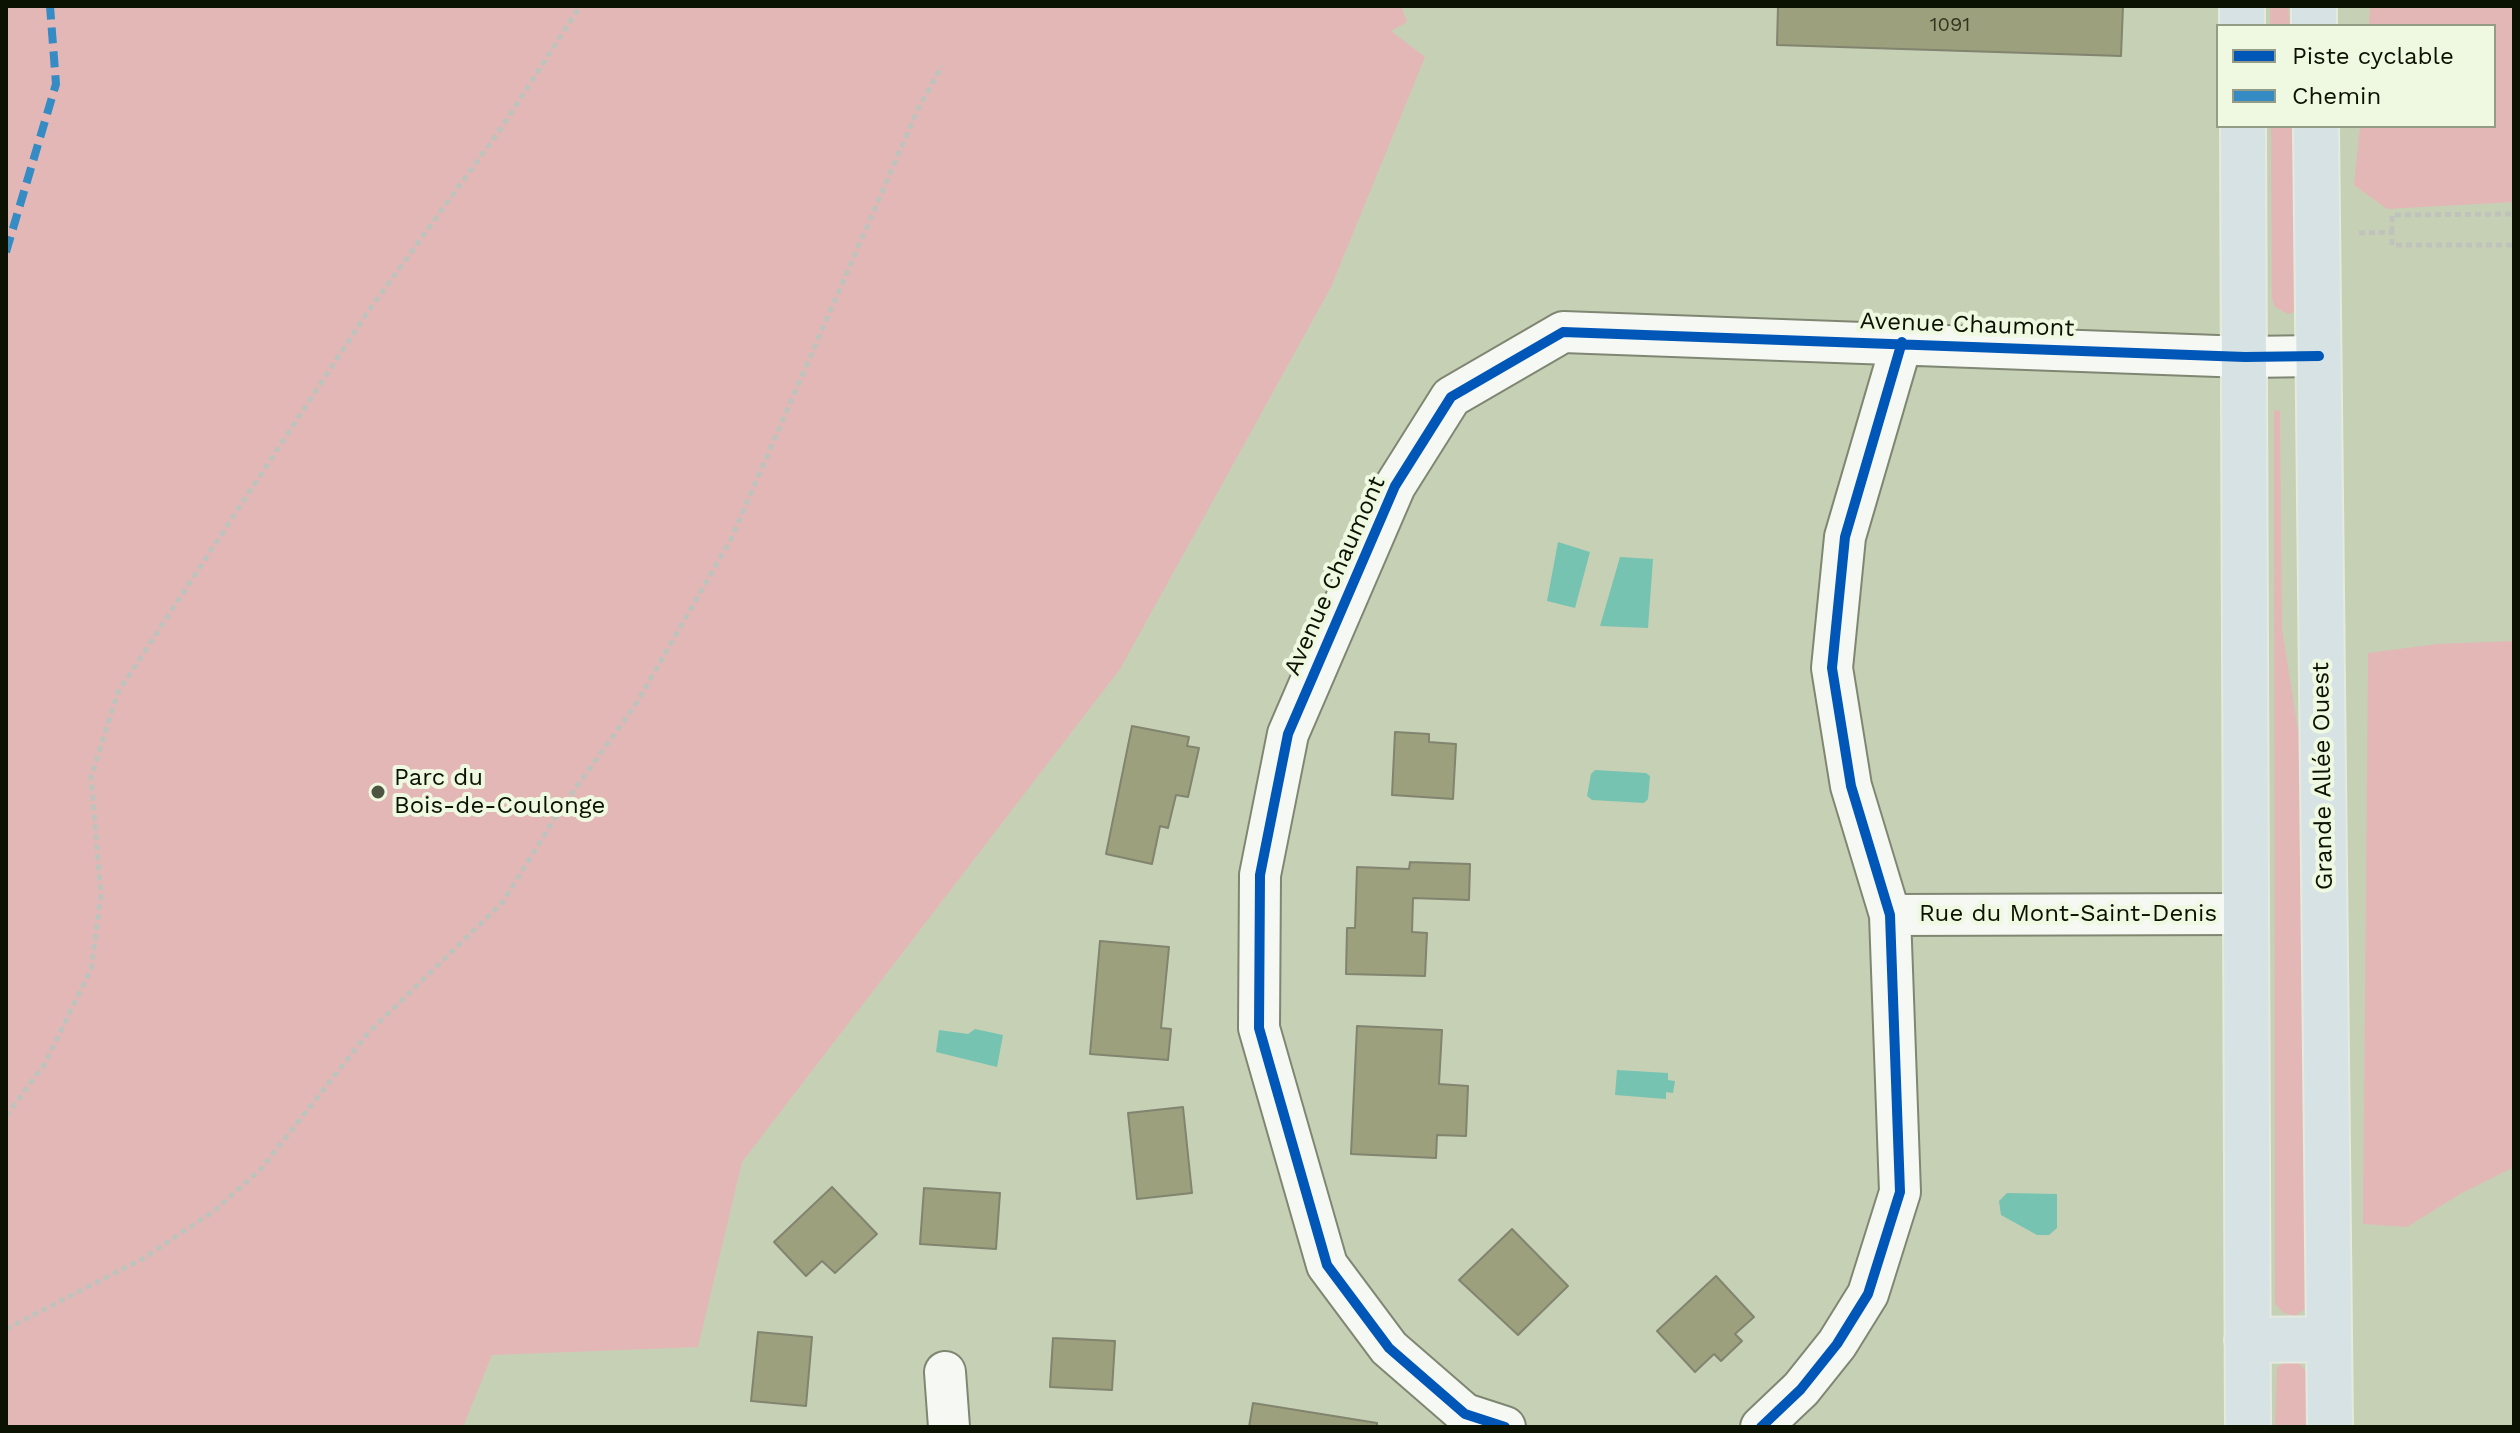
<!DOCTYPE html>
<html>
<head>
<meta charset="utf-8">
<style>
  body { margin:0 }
  #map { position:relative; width:2520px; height:1433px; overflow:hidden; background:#c6d0b5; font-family:"Work Sans",sans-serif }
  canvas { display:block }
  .frame { position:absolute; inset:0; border:8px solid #0c1202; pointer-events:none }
  .legend { position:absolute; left:2216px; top:24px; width:280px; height:104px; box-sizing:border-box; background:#eff8e0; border:2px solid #949c87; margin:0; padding:10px 14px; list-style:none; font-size:24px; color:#0c1202 }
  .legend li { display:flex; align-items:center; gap:16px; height:40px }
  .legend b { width:40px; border:2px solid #949c87 }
</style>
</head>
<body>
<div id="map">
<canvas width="2520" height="1433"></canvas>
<div class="frame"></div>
<ul class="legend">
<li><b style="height:10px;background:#0057b8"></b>Piste cyclable</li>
<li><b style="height:10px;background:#358bc4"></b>Chemin</li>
</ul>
</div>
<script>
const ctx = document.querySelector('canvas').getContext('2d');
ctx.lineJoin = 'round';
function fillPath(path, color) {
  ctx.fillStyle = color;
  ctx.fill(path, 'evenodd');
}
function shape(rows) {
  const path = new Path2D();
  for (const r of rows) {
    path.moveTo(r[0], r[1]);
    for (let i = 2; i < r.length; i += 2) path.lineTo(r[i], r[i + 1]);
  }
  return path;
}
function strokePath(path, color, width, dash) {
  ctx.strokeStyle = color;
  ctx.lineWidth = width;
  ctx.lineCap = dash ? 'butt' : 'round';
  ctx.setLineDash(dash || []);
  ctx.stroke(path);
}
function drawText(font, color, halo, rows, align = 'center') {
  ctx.font = font + ' "Work Sans",sans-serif';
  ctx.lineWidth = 8;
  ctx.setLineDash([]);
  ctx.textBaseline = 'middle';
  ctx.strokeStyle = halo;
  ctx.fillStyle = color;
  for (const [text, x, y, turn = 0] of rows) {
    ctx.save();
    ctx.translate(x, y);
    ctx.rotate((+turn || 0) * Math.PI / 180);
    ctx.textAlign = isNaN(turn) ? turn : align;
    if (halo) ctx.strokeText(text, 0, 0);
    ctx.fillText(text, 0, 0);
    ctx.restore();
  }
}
const green = shape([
  [6,6,1401,6,1407,22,1391,31,1425,57,1331,287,1120,669,742,1162,698,1347,492,1355,463,1427,6,1427],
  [2270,6,2288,6,2290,26,2270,26],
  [2370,6,2514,6,2514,202,2387,209,2354,185,2360,126,2494,126,2494,26,2369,26],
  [2271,126,2299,126,2297,311,2288,314,2275,307,2272,298],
  [2274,410,2280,411,2282,629,2302,755,2310,1299,2305,1309,2295,1316,2284,1313,2275,1304],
  [2514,641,2514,1167,2460,1194,2407,1227,2363,1224,2368,653,2437,644],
  [2297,1361,2311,1377,2312,1427,2275,1427,2277,1368,2284,1362]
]);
const water = shape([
  [1558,542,1590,552,1575,608,1547,601],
  [1620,557,1653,559,1648,628,1600,626],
  [1595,770,1646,773,1650,776,1648,799,1644,803,1592,800,1587,796,1591,774],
  [975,1029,1003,1035,997,1067,936,1052,939,1030,968,1034],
  [1617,1070,1668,1073,1668,1080,1675,1081,1673,1093,1666,1092,1666,1099,1615,1095],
  [2007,1193,2057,1194,2057,1228,2049,1235,2037,1235,2001,1215,1999,1201]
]);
const building = shape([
  [1778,6,2123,6,2121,56,1777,45,1778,6],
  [1132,726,1189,737,1187,746,1199,748,1188,797,1176,795,1168,828,1160,826,1152,864,1106,854,1132,726],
  [1395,732,1429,734,1429,742,1456,744,1453,799,1392,795,1395,732],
  [1410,862,1470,864,1469,900,1413,898,1412,932,1427,933,1425,976,1346,974,1347,928,1355,928,1357,867,1409,869,1410,862],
  [1100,941,1169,947,1161,1028,1171,1029,1168,1060,1090,1054,1100,941],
  [1357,1026,1442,1030,1439,1084,1468,1086,1466,1136,1437,1135,1436,1158,1351,1154,1357,1026],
  [1183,1107,1192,1193,1137,1199,1128,1113,1183,1107],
  [832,1187,877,1234,835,1273,822,1261,806,1276,774,1242,832,1187],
  [924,1188,1000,1193,996,1249,920,1244,924,1188],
  [1512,1229,1568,1286,1518,1335,1459,1280,1512,1229],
  [1716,1276,1754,1317,1735,1334,1742,1341,1721,1361,1714,1354,1695,1372,1657,1331,1716,1276],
  [758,1332,812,1337,806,1406,751,1401,758,1332],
  [1053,1338,1115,1341,1112,1390,1050,1387,1053,1338],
  [1253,1403,1377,1423,1377,1427,1249,1427,1253,1403]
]);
const path = shape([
  [2392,232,2392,215,2514,214],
  [2359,233,2392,232,2392,245,2514,245],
  [6,1116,44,1065,91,969,101,895,91,777,118,692,367,313,502,127,580,6],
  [6,1329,144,1258,214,1211,261,1169,368,1033,502,903,560,810,636,704,731,539,919,107,942,66]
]);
const street = shape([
  [1890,915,2245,914],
  [945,1372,949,1427],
  [1505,1427,1465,1414,1389,1348,1327,1265,1259,1028,1260,875,1288,734,1395,486,1451,397,1563,332,2245,357,2319,356],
  [1761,1427,1801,1389,1837,1344,1868,1294,1900,1192,1890,915,1851,786,1832,668,1845,537,1902,342]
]);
const primary = shape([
  [2242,6,2242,26],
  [2314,6,2314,26],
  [2243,126,2248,1427],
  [2316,126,2330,1427],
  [2247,1340,2329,1339]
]);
const quiet = shape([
  [6,252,56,84,50,6]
]);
const cycleway = shape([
  [1505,1427,1465,1414,1389,1348,1327,1265,1259,1028,1260,875,1288,734,1395,486,1451,397,1563,332,2245,357,2319,356],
  [1761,1427,1801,1389,1837,1344,1868,1294,1900,1192,1890,915,1851,786,1832,668,1845,537,1902,342]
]);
const markers = [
  [378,792,8,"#4d5441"]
];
const numberNames = [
  ["1091",1950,25]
];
const streetNames = [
  ["Avenue Chaumont",1967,325,2],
  ["Avenue Chaumont",1335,576,-66],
  ["Grande Allée Ouest",2323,776,-91],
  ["Rue du Mont-Saint-Denis",2068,914]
];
const poiNames = [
  ["Parc du",394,778],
  ["Bois-de-Coulonge",394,806]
];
fillPath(green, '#e4b7b7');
fillPath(water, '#77c3b2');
fillPath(building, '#9da07c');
strokePath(building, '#81846f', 2);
strokePath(street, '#7f8672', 44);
strokePath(primary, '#e5eade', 48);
strokePath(path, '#c0c3bb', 5, [6, 4]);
strokePath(street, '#f6f8f4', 40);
strokePath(primary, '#d7e2e4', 44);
strokePath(quiet, '#358bc4', 8, [16, 8]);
strokePath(cycleway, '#0057b8', 10);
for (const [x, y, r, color] of markers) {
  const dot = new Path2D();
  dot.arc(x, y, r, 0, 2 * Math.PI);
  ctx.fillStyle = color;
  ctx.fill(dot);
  strokePath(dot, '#eff8e0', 3);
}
drawText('20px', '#303620', null, numberNames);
drawText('24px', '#0c1202', '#eff8e0', streetNames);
drawText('24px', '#0c1202', '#eff8e0', poiNames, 'left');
</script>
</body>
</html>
